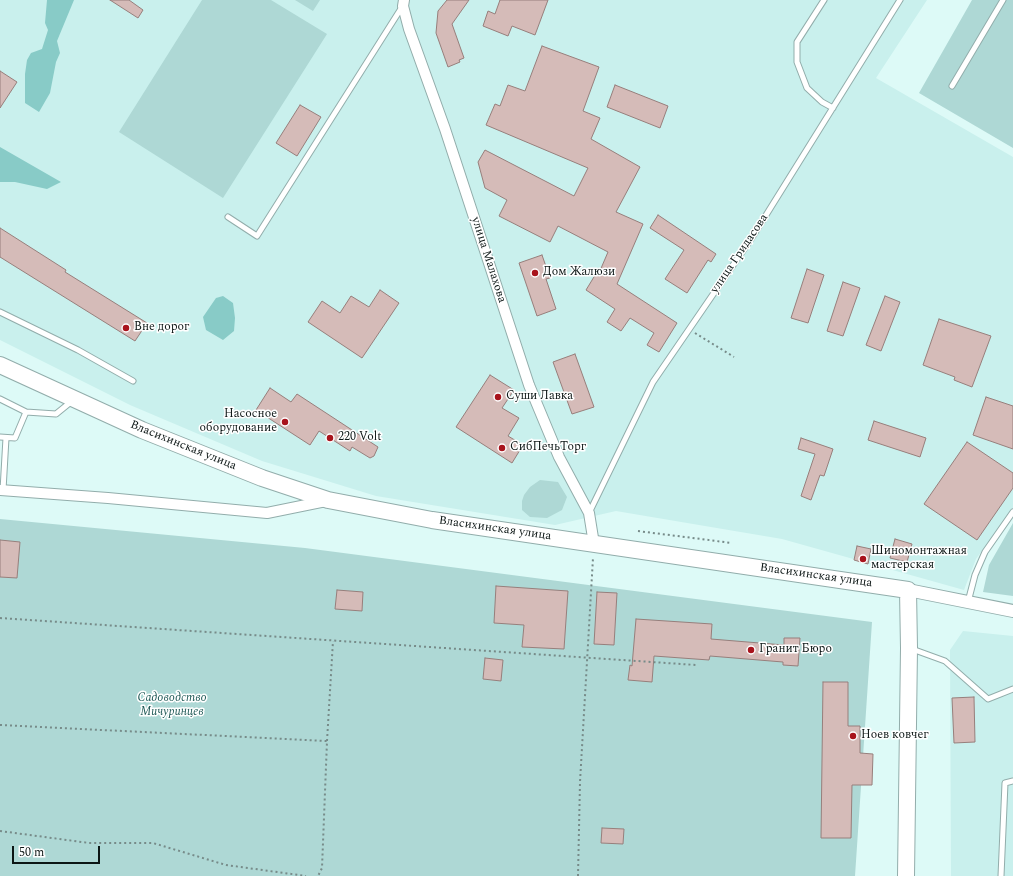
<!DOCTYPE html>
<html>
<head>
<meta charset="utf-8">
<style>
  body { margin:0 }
  #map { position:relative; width:1013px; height:876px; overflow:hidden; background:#ddfaf7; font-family:Spectral,serif }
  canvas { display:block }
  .scale { position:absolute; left:12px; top:846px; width:88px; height:18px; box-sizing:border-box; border:2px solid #0c1615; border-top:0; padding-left:5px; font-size:12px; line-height:14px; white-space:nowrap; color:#0c1615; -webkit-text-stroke:3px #fff; paint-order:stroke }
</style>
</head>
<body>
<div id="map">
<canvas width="1013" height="876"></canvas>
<div class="scale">50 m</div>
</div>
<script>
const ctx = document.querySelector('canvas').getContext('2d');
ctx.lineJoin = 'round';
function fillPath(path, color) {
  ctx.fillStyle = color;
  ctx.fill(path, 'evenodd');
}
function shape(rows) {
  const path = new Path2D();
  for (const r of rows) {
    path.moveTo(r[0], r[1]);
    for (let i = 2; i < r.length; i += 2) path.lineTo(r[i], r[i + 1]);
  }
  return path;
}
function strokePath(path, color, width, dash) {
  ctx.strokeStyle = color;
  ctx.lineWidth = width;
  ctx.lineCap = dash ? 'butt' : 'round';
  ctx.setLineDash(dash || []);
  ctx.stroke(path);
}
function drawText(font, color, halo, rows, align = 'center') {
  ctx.font = font + ' Spectral,serif';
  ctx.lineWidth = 3;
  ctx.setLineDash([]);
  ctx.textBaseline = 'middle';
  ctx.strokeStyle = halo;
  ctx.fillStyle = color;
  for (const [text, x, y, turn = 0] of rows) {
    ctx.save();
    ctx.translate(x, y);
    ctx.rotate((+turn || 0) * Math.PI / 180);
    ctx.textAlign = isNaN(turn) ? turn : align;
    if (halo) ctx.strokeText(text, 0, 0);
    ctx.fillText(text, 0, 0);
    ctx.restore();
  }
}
const built = shape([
  [0,0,927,0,876,78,1013,157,1013,508,976,559,964,590,782,539,616,511,555,525,376,496,262,461,130,405,0,340],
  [963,631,1013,636,1013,876,951,876,950,650]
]);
const green = shape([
  [202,0,271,0,327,34,223,198,119,132],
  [295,0,320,0,313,11],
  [972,0,1013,0,1013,148,919,93],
  [540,480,558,482,567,497,562,510,547,518,530,517,522,510,522,501,524,495,530,487],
  [0,519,305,548,872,622,855,876,0,876],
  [1013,523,1013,596,983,592,989,565]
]);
const forest = shape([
  [47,0,74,0,57,41,60,53,56,62,50,93,39,112,25,103,25,74,27,60,31,53,42,49,48,30,45,23],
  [0,147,61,182,47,189,15,182,0,182],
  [223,296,233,303,235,318,234,331,223,340,206,330,203,317,216,298]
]);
const building = shape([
  [110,0,129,0,143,10,138,18,110,0],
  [447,0,469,0,452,24,464,58,459,60,460,62,448,67,436,33,438,11,447,0],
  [500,0,548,0,535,35,512,26,508,36,483,26,488,11,495,14,500,0],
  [542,46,599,67,583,111,600,118,591,139,640,167,616,212,643,224,617,284,677,323,659,352,647,345,654,333,630,318,621,331,607,322,615,309,586,290,597,272,599,273,608,252,558,226,550,242,499,216,507,200,485,188,478,162,485,150,574,196,588,168,486,125,495,104,500,106,508,85,525,91,542,46],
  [0,71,17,82,0,108,0,71],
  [615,85,668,106,660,128,607,107,615,85],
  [300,105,321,117,297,156,276,143,300,105],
  [658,215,716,254,711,262,708,260,687,293,665,279,684,250,650,228,658,215],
  [0,228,66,270,65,272,147,323,135,341,0,257,0,228],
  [542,255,550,278,546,279,556,309,537,316,519,263,542,255],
  [807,269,824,275,808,323,791,318,807,269],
  [843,282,860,288,843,336,827,331,843,282],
  [380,290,399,303,362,358,308,322,322,301,340,313,351,296,369,307,380,290],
  [885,296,900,302,881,351,866,345,885,296],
  [939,319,991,336,972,387,954,380,955,377,923,365,939,319],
  [575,354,594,407,572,414,553,362,575,354],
  [490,375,514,390,502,408,519,418,508,436,523,445,512,463,456,427,490,375],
  [270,388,291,402,297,394,378,447,374,456,370,458,352,447,350,451,319,431,310,445,256,410,270,388],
  [986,397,1013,406,1013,449,973,435,986,397],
  [874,421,926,438,920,457,868,440,874,421],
  [801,438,833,449,824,476,820,475,811,500,801,496,815,454,798,449,801,438],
  [967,442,1013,473,1013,488,977,540,924,504,967,442],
  [895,539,912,544,907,562,890,558,895,539],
  [0,540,20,542,17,578,0,577,0,540],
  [857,546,871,549,868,564,854,560,857,546],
  [496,586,568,591,564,649,522,647,524,625,494,623,496,586],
  [337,590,363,592,362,611,335,609,337,590],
  [597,592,617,593,614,645,594,644,597,592],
  [636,619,712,624,711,639,784,645,784,638,800,638,798,666,783,665,783,662,710,656,709,660,654,656,652,682,628,680,630,665,632,666,636,619],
  [485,658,503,660,501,681,483,679,485,658],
  [823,682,848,682,848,726,860,726,860,753,873,754,872,785,852,785,851,838,821,838,823,682],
  [974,697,975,742,954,743,952,698,974,697],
  [602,828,624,829,623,844,601,843,602,828]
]);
const path = shape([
  [695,333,734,357],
  [638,531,732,543],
  [0,618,696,665],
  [0,725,327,741,322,868,318,876],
  [327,741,333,641],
  [0,831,89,843,153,843,226,865,306,876],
  [578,876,580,782,593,558]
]);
const service = shape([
  [824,0,797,42,797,62,807,88,822,102,833,108],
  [952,86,1003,0],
  [228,217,257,236,402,7],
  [0,312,78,350,133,381],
  [0,399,26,412,56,414,72,401],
  [0,437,15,438,26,412],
  [3,490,6,438],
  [589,513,653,382,753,236,900,0],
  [968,602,975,575,985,552,1013,512],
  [912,649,945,661,988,699,1013,689],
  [1001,876,1005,783,1013,781]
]);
const minor = shape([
  [404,0,403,6,409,29,445,129,529,385,559,457,589,513,594,544],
  [0,490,108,498,267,513,326,501]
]);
const tertiary = shape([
  [908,590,1013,611]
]);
const trunk = shape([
  [0,365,142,430,262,478,328,500,432,520,908,590,909,648,906,876]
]);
const markers = [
  [535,273,4,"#a8131c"],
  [126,328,4,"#a8131c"],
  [498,397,4,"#a8131c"],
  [285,422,4,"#a8131c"],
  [330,438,4,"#a8131c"],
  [502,448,4,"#a8131c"],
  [863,559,4,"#a8131c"],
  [751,650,4,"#a8131c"],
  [853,736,4,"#a8131c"]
];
const streetNames = [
  ["улица Гридасова",740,254,-56],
  ["улица Малахова",488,260,72],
  ["Власихинская улица",183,446,22],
  ["Власихинская улица",495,529,8],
  ["Власихинская улица",816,576,8]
];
const poiNames = [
  ["Дом Жалюзи",543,273],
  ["Вне дорог",134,328],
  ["Суши Лавка",506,397],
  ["Насосное",277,415,"right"],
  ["оборудование",277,429,"right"],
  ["220 Volt",338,438],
  ["СибПечьТорг",510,448],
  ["Шиномонтажная",871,552],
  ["мастерская",871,566],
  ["Гранит Бюро",759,650],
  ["Ноев ковчег",861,736]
];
const parkNames = [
  ["Садоводство",172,699],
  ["Мичуринцев",172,713]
];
fillPath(built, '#c9f0ed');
fillPath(green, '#aed8d5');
fillPath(forest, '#88cbc7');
fillPath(building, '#d5bbb8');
strokePath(building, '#977f7c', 1);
strokePath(service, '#92adab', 7);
strokePath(minor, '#92adab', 12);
strokePath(tertiary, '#92adab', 14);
strokePath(trunk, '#92adab', 18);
strokePath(path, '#778b89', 2, [2, 3]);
strokePath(service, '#fff', 5);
strokePath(minor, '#fff', 10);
strokePath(tertiary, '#fff', 12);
strokePath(trunk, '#fff', 16);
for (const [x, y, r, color] of markers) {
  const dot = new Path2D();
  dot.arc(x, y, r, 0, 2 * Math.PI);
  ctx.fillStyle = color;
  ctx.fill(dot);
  strokePath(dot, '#fff', 1.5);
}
drawText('12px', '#0c1615', '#fff', streetNames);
drawText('12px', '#0c1615', '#fff', poiNames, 'left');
drawText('italic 12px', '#215a57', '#fff', parkNames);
</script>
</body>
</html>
